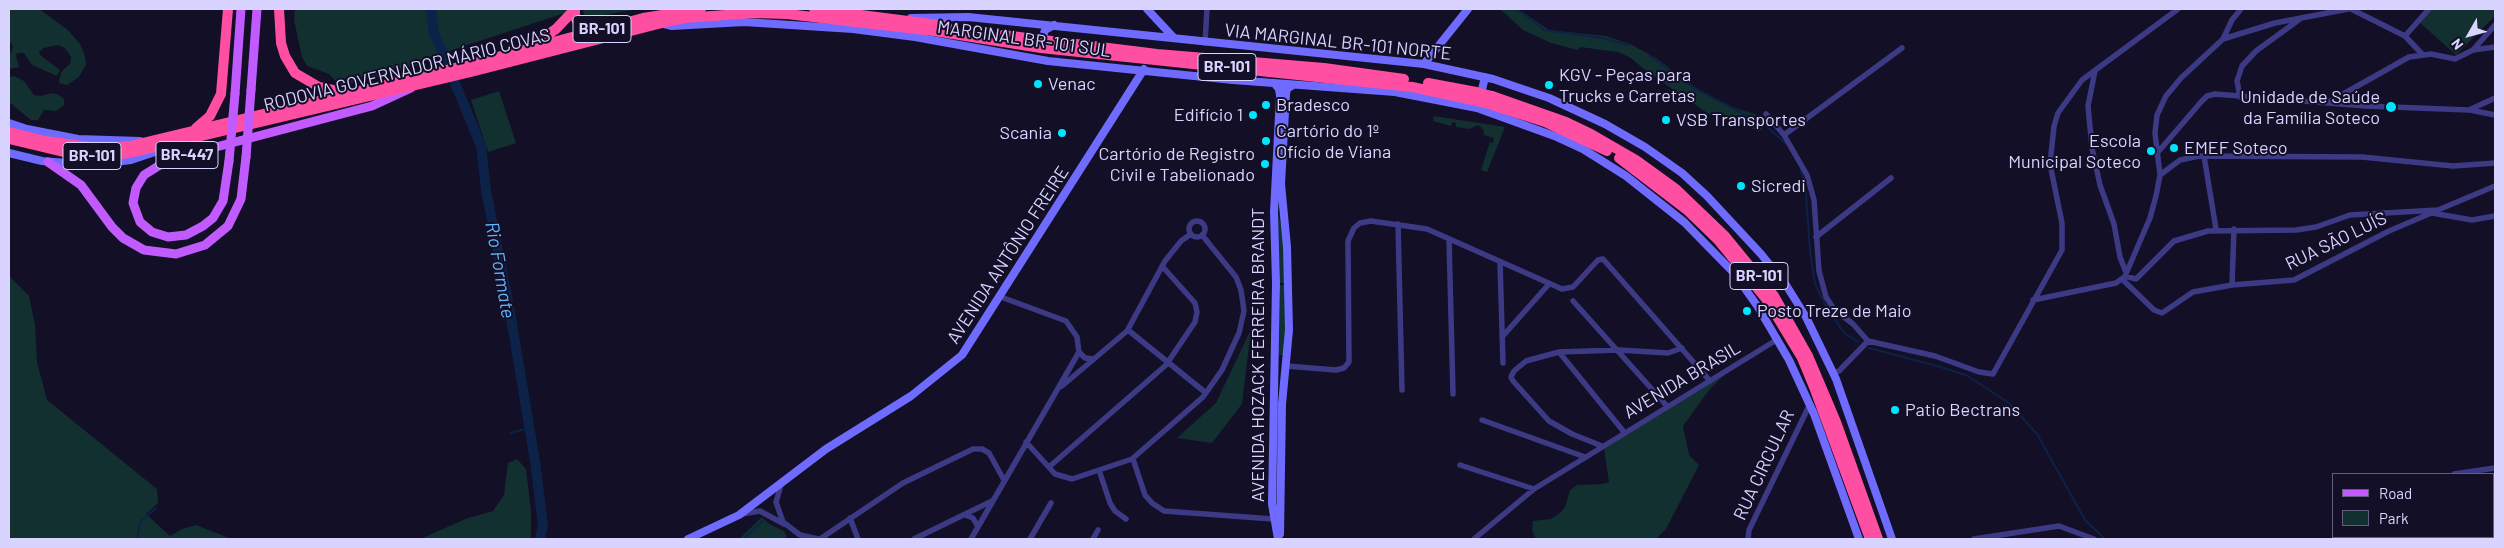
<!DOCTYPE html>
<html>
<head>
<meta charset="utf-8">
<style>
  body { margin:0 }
  #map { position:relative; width:2504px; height:548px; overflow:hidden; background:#130f26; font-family:Barlow,sans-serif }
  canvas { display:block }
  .frame { position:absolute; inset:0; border:10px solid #d9d4ff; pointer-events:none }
  .legend { position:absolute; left:2332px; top:473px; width:162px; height:65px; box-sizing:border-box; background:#130f26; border:1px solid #625e7d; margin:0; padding:6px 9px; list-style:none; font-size:15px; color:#d9d4ff }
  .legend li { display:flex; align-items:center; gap:10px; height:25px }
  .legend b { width:25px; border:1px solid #625e7d }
  .north { position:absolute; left:2444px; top:10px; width:50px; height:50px; -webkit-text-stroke:4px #130f26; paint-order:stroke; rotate:232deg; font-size:14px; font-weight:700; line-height:20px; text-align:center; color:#d9d4ff }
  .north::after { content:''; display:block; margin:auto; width:18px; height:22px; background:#d9d4ff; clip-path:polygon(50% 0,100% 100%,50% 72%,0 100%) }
</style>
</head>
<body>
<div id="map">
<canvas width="2504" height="548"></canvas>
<div class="frame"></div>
<ul class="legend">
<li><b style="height:6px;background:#c25bff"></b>Road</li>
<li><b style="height:14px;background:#12302f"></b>Park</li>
</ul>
<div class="north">N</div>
</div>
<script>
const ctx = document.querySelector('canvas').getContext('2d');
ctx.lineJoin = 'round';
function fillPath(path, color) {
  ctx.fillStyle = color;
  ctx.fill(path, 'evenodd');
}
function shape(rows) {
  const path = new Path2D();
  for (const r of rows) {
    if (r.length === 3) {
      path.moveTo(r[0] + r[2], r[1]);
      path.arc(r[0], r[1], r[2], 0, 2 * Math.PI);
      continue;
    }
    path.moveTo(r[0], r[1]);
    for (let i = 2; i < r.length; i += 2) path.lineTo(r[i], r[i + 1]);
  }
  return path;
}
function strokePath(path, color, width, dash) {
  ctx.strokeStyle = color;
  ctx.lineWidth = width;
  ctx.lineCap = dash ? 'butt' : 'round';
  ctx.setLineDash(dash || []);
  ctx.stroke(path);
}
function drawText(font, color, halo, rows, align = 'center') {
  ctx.font = font + ' Barlow,sans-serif';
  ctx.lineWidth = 4;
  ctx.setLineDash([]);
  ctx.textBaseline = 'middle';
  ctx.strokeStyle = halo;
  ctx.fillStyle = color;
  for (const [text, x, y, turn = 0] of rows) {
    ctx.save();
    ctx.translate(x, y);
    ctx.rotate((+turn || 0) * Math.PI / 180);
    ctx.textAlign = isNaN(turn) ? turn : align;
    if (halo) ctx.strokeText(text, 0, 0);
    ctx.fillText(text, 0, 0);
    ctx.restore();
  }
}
const green = shape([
  [9,9,39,9,68,30,80,44,85,56,86,64,79,77,67,85,59,83,61,72,70,64,71,57,65,48,58,45,44,48,39,52,40,55,60,70,57,76,32,65,24,53,17,53,16,56,19,67,9,69,9,57,13,47,9,39],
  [295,9,567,9,565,13,443,53,422,64,340,86,329,74,307,66,302,57,294,20],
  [584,9,639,9,587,18,583,12],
  [1500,9,1518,9,1549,30,1606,36,1630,44,1656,58,1700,91,1735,108,1767,118,1767,123,1759,132,1728,117,1713,117,1645,70,1631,58,1618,52,1580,47,1578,50,1551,43,1523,30],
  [2432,9,2495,9,2495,16,2456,55,2419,22],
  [14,76,24,81,34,95,40,96,53,93,59,95,64,99,64,105,56,111,44,110,38,120,31,120,9,102,9,77],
  [499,91,516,143,488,152,471,100],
  [1434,116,1505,127,1487,172,1481,170,1490,142,1493,143,1494,138,1484,135,1483,129,1478,125,1470,129,1456,127,1456,123,1452,122,1451,126,1433,121],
  [1278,212,1283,237,1285,283,1280,283],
  [9,276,29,296,35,325,37,362,47,400,157,489,158,503,146,514,170,536,182,529,196,525,232,539,9,539],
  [1280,285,1285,285,1286,309,1285,355,1279,355],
  [1251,329,1242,404,1212,443,1177,438,1216,403],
  [1724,375,1709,390,1683,426,1689,455,1699,465,1666,529,1656,539,1537,539,1535,537,1532,530,1533,521,1551,519,1560,513,1565,507,1570,490,1577,485,1603,484,1609,482,1604,449],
  [517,459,526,469,531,511,531,539,420,539,468,518,493,511,504,495,508,463],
  [762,517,769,524,784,531,787,536,785,539,739,539]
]);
const stream = shape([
  [1516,9,1545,30,1602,38,1628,45],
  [1649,55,1692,87,1765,125,1786,144],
  [1801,170,1806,194,1810,251,1815,284,1825,304,1844,333,1858,342],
  [1869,348,1937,366,1966,375,2009,403,2037,434,2085,520,2105,539],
  [510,433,530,428],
  [137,539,140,522,156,508],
  [744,539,763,520]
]);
const river = shape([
  [431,9,433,30,481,146,486,190,510,312,535,461,543,525,540,539]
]);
const street = shape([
  [2351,9,2405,36,2422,54],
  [2405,36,2429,9],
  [2223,39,2232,20,2241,9],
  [1205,43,1207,9],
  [2473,50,2495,25],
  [2095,71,2088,106,2092,148,2100,185,2114,224,2120,257,2125,270],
  [2240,97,2237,81,2242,66,2256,51,2300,19],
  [2329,102,2409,57,2431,54,2455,59,2473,50,2495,47],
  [2470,110,2495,115],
  [1766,114,1784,135,1807,175,1814,200,1819,271,1826,297,1834,309,1853,324,1868,341],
  [1784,135,1902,48],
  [2158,152,2201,102,2207,96,2215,94,2366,106,2469,110,2495,98],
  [2204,156,2216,229],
  [2160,175,2180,160,2199,156,2362,157,2453,166,2495,163],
  [2432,213,2472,220,2495,216],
  [1197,229,8],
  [1398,224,1402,390],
  [1816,237,1891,178],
  [1449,239,1453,394],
  [1500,262,1503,363],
  [2125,276,2150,218,2156,196,2160,175,2155,133,2157,115,2166,96,2181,78,2223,39,2275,23,2348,9],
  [2125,276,2136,279,2174,241,2208,231,2296,230,2316,227,2350,215,2438,210,2495,186],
  [2122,279,2154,310,2162,313,2193,292,2232,285,2294,280,2389,231,2436,211],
  [2232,285,2234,229],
  [2033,300,2116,283,2123,278],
  [1573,301,1667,406],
  [1128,330,1206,393],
  [1502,337,1549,284],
  [1868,341,1935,356,1979,372,1993,374,2062,250,2062,223,2050,164,2054,126,2058,113,2082,80,2178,9],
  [1079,352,1085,358,1094,359],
  [1559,352,1624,432],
  [1286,366,1336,370,1344,368,1349,362,1348,241,1354,228,1360,223,1371,221,1427,229,1562,289,1573,287,1598,260,1603,259,1710,381],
  [1833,373,1839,371,1868,341],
  [1062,386,1127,331,1165,261,1181,241,1191,234],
  [1482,420,1585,457],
  [1026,442,1055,474,1072,479,1132,459,1203,397,1222,370,1239,333,1244,311,1241,290,1236,277,1202,235],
  [1602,446,1572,434,1549,421,1513,381,1511,377,1514,371,1526,361,1559,352,1619,350,1668,353,1682,348],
  [1133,459,1145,495,1152,503,1164,511,1273,519],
  [1460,465,1534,489],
  [1049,467,1166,365,1195,322,1197,312,1195,303,1162,266],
  [1099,470,1110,503,1115,511,1126,519],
  [2454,474,2495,468],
  [781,485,776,502,783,522,800,535,818,539],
  [742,514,760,511,784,524],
  [965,515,973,518,978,527],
  [850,518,858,539],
  [2445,537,2446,539],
  [820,539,903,483,973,449,982,449,989,453,1004,480],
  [914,539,992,501],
  [971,539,1079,352,1077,337,1066,321,1001,297],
  [1030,539,1051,503],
  [1093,539,1098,530],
  [1474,539,1534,489,1778,339],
  [1748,539,1749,530,1810,404],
  [1974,539,2059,526,2094,539]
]);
const secondary = shape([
  [1147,9,1174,38],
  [911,18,968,17,1424,64,1493,79,1549,98,1605,124,1645,147,1682,173,1707,196,1761,254,1786,285,1806,317,1836,379,1892,539],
  [664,24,672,26,744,22,853,29,915,37,1048,61,1233,80,1395,92,1477,108,1557,137,1583,149,1626,176,1684,222,1734,273,1758,307,1789,360,1814,414,1859,539],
  [1042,39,1045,30,1054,25],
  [1424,64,1468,9],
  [1274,83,1279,89,1280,96,1274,212,1276,283,1272,504,1278,539],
  [1480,98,1485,77],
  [9,123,27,129,78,139,140,141],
  [9,153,42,161,90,165,131,160,173,146],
  [1280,534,1282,404,1289,330,1287,247,1281,184,1286,94,1287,89,1293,85],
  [688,539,739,515,826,449,911,396,962,355,1144,69]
]);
const primary = shape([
  [251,90,257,9],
  [235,94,241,9],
  [229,161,223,201,213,218,203,226,186,235,168,237,152,232,140,222,133,203,136,188,144,175,160,165,178,157,372,106,411,88],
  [48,162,81,185,112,227,123,238,144,250,176,254,205,245,228,226,241,199,246,157]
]);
const highway = shape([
  [279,9,281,43,285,56,295,73,319,87,342,92],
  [575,9,575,17,581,28,593,26],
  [814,9,947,26],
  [1003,35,1157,54,1324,68,1404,79],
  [534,44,556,29,575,9],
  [1428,83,1476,92],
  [1492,96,1566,122,1591,134,1636,160,1676,189,1724,235,1774,296,1808,356,1836,422,1878,539],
  [1489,104,1545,122,1607,151],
  [196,128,210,116,221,94,228,9],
  [9,132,45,141,75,145,100,148,130,146,471,64,643,18,701,9],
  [9,139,72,154,101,156,130,153,471,72,662,23,684,18,754,13,787,14,934,31,1041,48,1412,87,1473,100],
  [1619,158,1687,210,1719,241,1767,300,1802,358,1814,387,1870,539]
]);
const primaryBridge = shape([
  [246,157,251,90],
  [229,161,235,94]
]);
const highwayBridge = shape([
  [1476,92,1492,96],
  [1473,100,1489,104]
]);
const markers = [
  [1038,84,5,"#00e5ff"],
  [1549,85,5,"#00e5ff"],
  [1266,105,5,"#00e5ff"],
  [2391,107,6,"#00e5ff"],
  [1253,115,5,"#00e5ff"],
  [1666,120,5,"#00e5ff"],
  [1062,133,5,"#00e5ff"],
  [1266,141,5,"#00e5ff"],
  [2174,148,5,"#00e5ff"],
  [2151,151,5,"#00e5ff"],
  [1265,164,5,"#00e5ff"],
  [1741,186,5,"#00e5ff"],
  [1747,311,5,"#00e5ff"],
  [1895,410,5,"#00e5ff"]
];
const shields = [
  [602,29,58],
  [1227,67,58],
  [187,155,62],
  [92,156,58],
  [1759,276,58]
];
const shieldNames = [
  ["BR-101",602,29],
  ["BR-101",1227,67],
  ["BR-447",187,155],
  ["BR-101",92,156],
  ["BR-101",1759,276]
];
const streetNames = [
  ["MARGINAL BR-101 SUL",1024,39,8],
  ["VIA MARGINAL BR-101 NORTE",1338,42,6],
  ["RODOVIA GOVERNADOR MÁRIO COVAS",407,70,-14],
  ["RUA SÃO LUÍS",2336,241,-26],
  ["AVENIDA ANTÔNIO FREIRE",1008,255,-57],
  ["AVENIDA HOZACK FERREIRA BRANDT",1258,355,-90],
  ["AVENIDA BRASIL",1682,380,-31],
  ["RUA CIRCULAR",1764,465,-65]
];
const poiNames = [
  ["KGV - Peças para",1559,75],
  ["Trucks e Carretas",1559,96],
  ["Venac",1048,84],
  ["Unidade de Saúde",2380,97,"right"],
  ["da Família Soteco",2380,118,"right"],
  ["Bradesco",1276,105],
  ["Edifício 1",1243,115,"right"],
  ["VSB Transportes",1676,120],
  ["Cartório do 1º",1276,131],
  ["Ofício de Viana",1276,152],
  ["Scania",1052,133,"right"],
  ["Escola",2141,141,"right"],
  ["Municipal Soteco",2141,162,"right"],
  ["EMEF Soteco",2184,148],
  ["Cartório de Registro",1255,154,"right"],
  ["Civil e Tabelionado",1255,175,"right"],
  ["Sicredi",1751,186],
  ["Posto Treze de Maio",1757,311],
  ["Patio Bectrans",1905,410]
];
const waterNames = [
  ["Rio Formate",500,270,80]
];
fillPath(green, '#12302f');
strokePath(stream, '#0c2248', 2);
strokePath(river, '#0c2248', 10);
strokePath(street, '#3d3a85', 5.5);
strokePath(secondary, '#6f6bff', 8);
strokePath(primary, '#c25bff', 9);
strokePath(highway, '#ff4fa3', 10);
strokePath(primaryBridge, '#c25bff', 9);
strokePath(highwayBridge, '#ff4fa3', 10);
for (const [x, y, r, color] of markers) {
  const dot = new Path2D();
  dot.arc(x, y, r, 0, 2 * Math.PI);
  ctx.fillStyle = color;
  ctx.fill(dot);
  strokePath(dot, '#130f26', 2);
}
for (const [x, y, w] of shields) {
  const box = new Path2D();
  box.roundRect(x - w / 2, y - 13.5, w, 27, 4);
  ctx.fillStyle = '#130f26';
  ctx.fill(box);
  strokePath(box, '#d9d4ff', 1);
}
drawText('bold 16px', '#d9d4ff', null, shieldNames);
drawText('18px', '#d9d4ff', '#130f26', streetNames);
drawText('18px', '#d9d4ff', '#130f26', poiNames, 'left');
drawText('italic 19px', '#62b6ff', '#130f26', waterNames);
</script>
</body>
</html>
